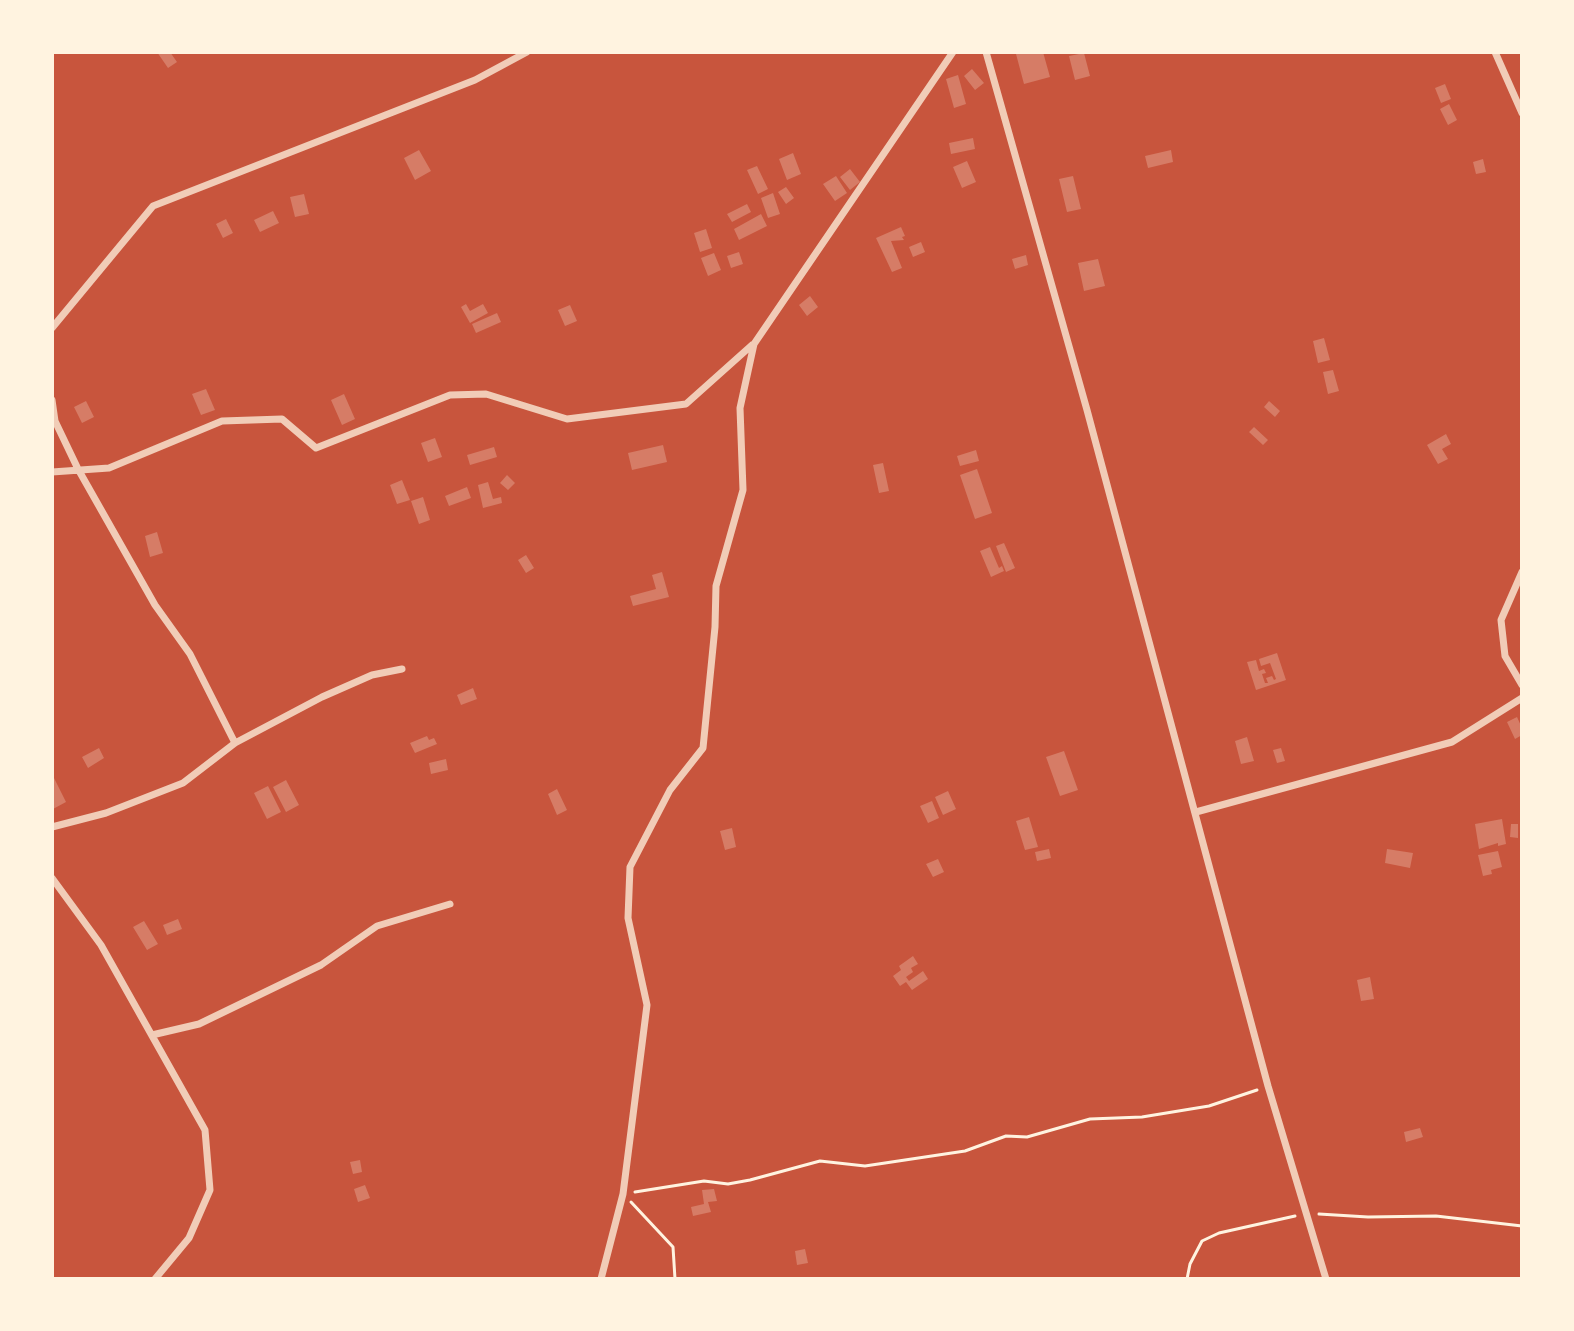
<!DOCTYPE html>
<html>
<head>
<meta charset="utf-8">
<style>
  body { margin:0 }
  #map { position:relative; width:1574px; height:1331px; overflow:hidden; background:#c8553d; font-family:"Varela Round",sans-serif }
  canvas { display:block }
  .frame { position:absolute; inset:0; border:54px solid #fff3e0; pointer-events:none }
</style>
</head>
<body>
<div id="map">
<canvas width="1574" height="1331"></canvas>
<div class="frame"></div>
</div>
<script>
const ctx = document.querySelector('canvas').getContext('2d');
ctx.lineJoin = 'round';
function fillPath(path, color) {
  ctx.fillStyle = color;
  ctx.fill(path, 'evenodd');
}
function shape(rows) {
  const path = new Path2D();
  for (const r of rows) {
    path.moveTo(r[0], r[1]);
    for (let i = 2; i < r.length; i += 2) path.lineTo(r[i], r[i + 1]);
  }
  return path;
}
function strokePath(path, color, width, dash) {
  ctx.strokeStyle = color;
  ctx.lineWidth = width;
  ctx.lineCap = dash ? 'butt' : 'round';
  ctx.setLineDash(dash || []);
  ctx.stroke(path);
}
const building = shape([
  [157,52,170,52,177,62,168,68],
  [1025,52,1043,52,1050,77,1024,84,1016,54],
  [1084,53,1090,76,1075,80,1069,56],
  [972,69,984,83,975,90,964,76],
  [958,75,966,104,954,108,946,79],
  [1445,84,1451,99,1441,103,1435,88],
  [1449,104,1457,120,1448,125,1440,109],
  [973,138,975,149,951,154,949,143],
  [419,150,431,171,415,180,404,158],
  [1171,150,1173,162,1148,168,1145,156],
  [793,153,801,174,787,180,779,159],
  [1483,159,1486,172,1476,174,1473,162],
  [967,161,976,182,962,188,953,167],
  [757,166,768,189,758,194,747,170],
  [850,169,860,182,850,190,840,177],
  [836,176,847,193,835,201,823,184],
  [1073,176,1081,209,1067,212,1059,179],
  [786,187,794,198,786,204,778,192],
  [773,193,780,214,768,218,761,198],
  [304,194,309,214,295,217,290,197],
  [747,204,751,212,732,222,727,214],
  [273,211,279,223,260,232,254,220],
  [761,214,767,226,739,240,734,229],
  [226,219,233,233,223,238,216,224],
  [901,227,905,236,902,237,904,240,891,241,902,268,892,272,876,238],
  [706,229,712,248,700,252,694,233],
  [921,242,925,252,913,257,909,247],
  [739,252,743,264,731,268,727,256],
  [714,253,721,270,708,276,701,258],
  [1026,255,1028,265,1015,269,1012,259],
  [1098,259,1105,286,1084,291,1078,263],
  [810,296,818,307,807,316,799,305],
  [466,304,470,311,483,304,488,313,470,323,461,307],
  [570,305,577,321,565,326,558,310],
  [497,313,501,322,476,333,472,324],
  [1324,338,1330,360,1318,363,1313,341],
  [1333,370,1339,391,1328,394,1323,372],
  [206,389,215,410,201,415,192,394],
  [344,394,355,419,342,425,331,400],
  [86,401,94,417,82,423,74,407],
  [1269,401,1280,411,1275,417,1264,407],
  [1254,427,1268,440,1263,445,1249,432],
  [1446,434,1451,444,1442,449,1448,459,1438,464,1427,445],
  [435,438,442,457,428,462,421,443],
  [663,445,667,462,632,470,628,453],
  [494,447,497,457,470,465,467,455],
  [976,450,979,461,960,466,957,456],
  [883,463,889,491,879,493,873,465],
  [977,469,992,513,975,519,960,475],
  [507,475,515,483,508,490,500,483],
  [402,480,410,500,397,504,390,485],
  [488,482,493,499,501,497,502,503,483,508,478,485],
  [467,487,471,498,449,506,445,496],
  [423,497,430,520,419,524,411,501],
  [157,532,163,553,150,557,145,536],
  [1004,543,1015,568,1006,572,996,546],
  [990,547,999,568,1002,566,1004,571,991,577,980,551],
  [526,555,534,568,526,573,518,560],
  [662,572,669,597,633,606,630,596,656,589,652,575],
  [1277,653,1286,680,1256,690,1247,662,1256,660,1259,671,1264,669,1266,673,1262,674,1265,683,1268,683,1266,678,1272,676,1274,680,1276,679,1270,663,1261,666,1259,659],
  [473,688,477,699,461,705,457,695],
  [1517,717,1522,728,1522,735,1515,739,1507,722],
  [427,736,429,740,434,738,437,744,415,753,410,743],
  [1247,737,1254,761,1241,764,1235,741],
  [99,748,104,758,88,768,82,757],
  [1281,748,1285,761,1277,763,1273,750],
  [1064,751,1078,790,1060,796,1046,757],
  [446,759,448,770,431,774,429,763],
  [52,774,66,802,53,809,52,807],
  [286,780,299,805,286,812,273,787],
  [268,786,281,812,267,819,254,793],
  [557,789,567,810,557,815,548,794],
  [948,791,956,809,943,815,935,797],
  [932,801,939,818,928,823,920,806],
  [1029,817,1038,847,1025,850,1016,821],
  [1502,819,1506,844,1498,846,1498,843,1479,849,1475,824],
  [1511,824,1518,824,1518,838,1510,837],
  [732,828,736,847,725,850,720,831],
  [1049,849,1051,858,1037,861,1035,852],
  [1387,849,1413,853,1410,868,1385,863],
  [1498,851,1502,867,1491,870,1492,874,1483,876,1478,855],
  [938,859,944,872,933,877,926,864],
  [178,919,182,929,167,935,163,925],
  [144,921,158,944,147,950,133,927],
  [913,956,918,964,911,968,913,972,906,977,909,981,923,971,928,979,912,990,906,982,900,986,893,976,901,970,899,966],
  [1370,977,1374,999,1361,1001,1357,980],
  [1420,1128,1423,1137,1406,1142,1404,1132],
  [360,1160,362,1172,353,1174,350,1162],
  [365,1185,370,1198,358,1202,354,1189],
  [714,1189,717,1201,708,1202,711,1212,693,1216,691,1207,704,1204,702,1190],
  [805,1249,808,1263,797,1265,795,1251]
]);
const path = shape([
  [635,1192,704,1181,728,1184,750,1180,820,1161,865,1166,965,1151,1006,1136,1027,1137,1090,1119,1142,1117,1209,1106,1257,1090],
  [631,1202,673,1247,675,1279],
  [1319,1214,1368,1217,1436,1216,1522,1226],
  [1187,1279,1190,1264,1202,1241,1219,1233,1295,1216]
]);
const minor = shape([
  [986,52,1087,410,1268,1086,1326,1279],
  [1495,52,1522,113],
  [52,328,153,206,475,80,527,52],
  [52,400,55,421,78,469,155,605,190,654,235,743],
  [52,472,109,468,222,421,282,419,316,448,450,395,486,394,567,419,686,404,752,345],
  [1522,572,1501,620,1505,656,1522,685],
  [1196,812,1452,742,1522,698],
  [52,827,106,813,183,783,235,743,322,697,372,675,402,669],
  [52,878,101,945,205,1130,210,1190,189,1238,155,1279],
  [152,1035,199,1024,321,965,377,926,450,904],
  [601,1279,623,1194,647,1005,628,918,630,867,670,790,703,748,715,627,716,586,743,490,740,408,754,344,953,52]
]);
fillPath(building, '#d67c66');
strokePath(path, '#fff3e0', 3);
strokePath(minor, '#f1ccb7', 7);
</script>
</body>
</html>
